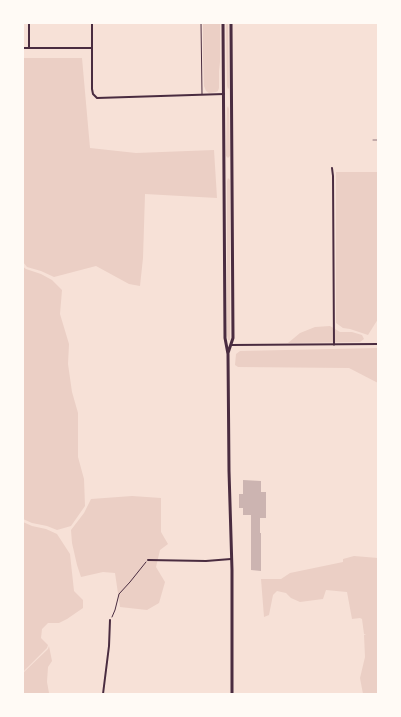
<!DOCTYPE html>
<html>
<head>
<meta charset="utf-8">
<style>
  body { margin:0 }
  #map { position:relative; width:401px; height:717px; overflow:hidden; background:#f7e1d7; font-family:"IBM Plex Serif",serif }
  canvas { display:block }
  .frame { position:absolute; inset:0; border:24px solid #fffaf5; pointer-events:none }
</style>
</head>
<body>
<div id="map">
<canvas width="401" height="717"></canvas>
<div class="frame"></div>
</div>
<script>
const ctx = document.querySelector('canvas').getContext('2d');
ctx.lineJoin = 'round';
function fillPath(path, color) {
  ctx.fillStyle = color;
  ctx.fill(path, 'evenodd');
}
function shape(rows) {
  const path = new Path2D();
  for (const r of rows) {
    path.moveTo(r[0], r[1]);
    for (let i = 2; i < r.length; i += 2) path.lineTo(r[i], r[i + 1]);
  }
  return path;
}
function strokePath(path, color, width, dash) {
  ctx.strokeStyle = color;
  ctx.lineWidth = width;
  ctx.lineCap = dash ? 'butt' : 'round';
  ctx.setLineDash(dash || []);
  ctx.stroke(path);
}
const green = shape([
  [203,23,220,23,220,62,219,71,219,88,218,91,216,92,209,93,206,91,204,86,203,56],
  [226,23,228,23,229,88,228,89,227,86],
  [23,58,82,58,90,148,136,153,214,150,217,198,145,194,143,258,140,286,129,284,96,266,54,277,41,271,27,267,23,262],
  [228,106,229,109,230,156,228,158,226,156,227,108],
  [336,172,378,172,378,319,368,335,350,329,343,328,336,323],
  [228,178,230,180,230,340,228,340,227,335,227,181],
  [22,266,26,269,41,274,52,280,62,290,60,314,69,344,68,364,72,392,78,413,78,457,84,479,85,506,71,526,57,530,47,526,32,523,23,519],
  [330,326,340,332,352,332,362,335,364,339,360,342,288,343,300,333,315,327],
  [378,348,378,383,349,368,238,367,235,365,236,354,240,351],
  [132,496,161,498,161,532,168,544,160,550,156,567,165,582,159,603,147,610,120,607,115,573,103,572,81,577,77,565,72,543,71,530,84,513,91,499],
  [23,522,32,526,46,529,57,534,70,554,74,591,83,600,83,608,67,619,59,623,48,623,42,629,41,638,48,645,47,648,23,672],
  [354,556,378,558,378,694,363,694,360,678,365,657,364,635,366,634,364,634,362,619,360,618,352,619,347,592,326,590,323,599,300,602,291,598,286,593,277,591,273,595,269,615,264,617,261,579,281,579,290,573,343,562,343,559],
  [49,646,52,661,48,667,47,682,49,693,51,694,23,694,23,673,48,649]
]);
const building = shape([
  [243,480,261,481,261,492,266,492,266,518,260,518,260,533,261,533,261,571,251,570,251,515,243,515,243,508,239,508,239,494,243,494]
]);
const path = shape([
  [112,617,115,610,119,594,130,582,146,562]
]);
const service = shape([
  [201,22,202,94]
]);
const minor = shape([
  [92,22,92,89,93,94,97,98,224,94],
  [22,48,92,48],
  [29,48,29,22],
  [332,168,333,176,334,345],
  [231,345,378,344],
  [148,560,206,561,231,559],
  [103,694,109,646,110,620]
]);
const secondary = shape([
  [223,22,225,338,228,354,229,471,232,570,232,694],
  [228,353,233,338,231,22]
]);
const rail = shape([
  [373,140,378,140]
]);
fillPath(green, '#ebcfc5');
fillPath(building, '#ccb4b1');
strokePath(path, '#4a2c40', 1);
strokePath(service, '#4a2c40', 1);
strokePath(minor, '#4a2c40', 2);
strokePath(secondary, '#4a2c40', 3);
strokePath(rail, '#8f747c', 1);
</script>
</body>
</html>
